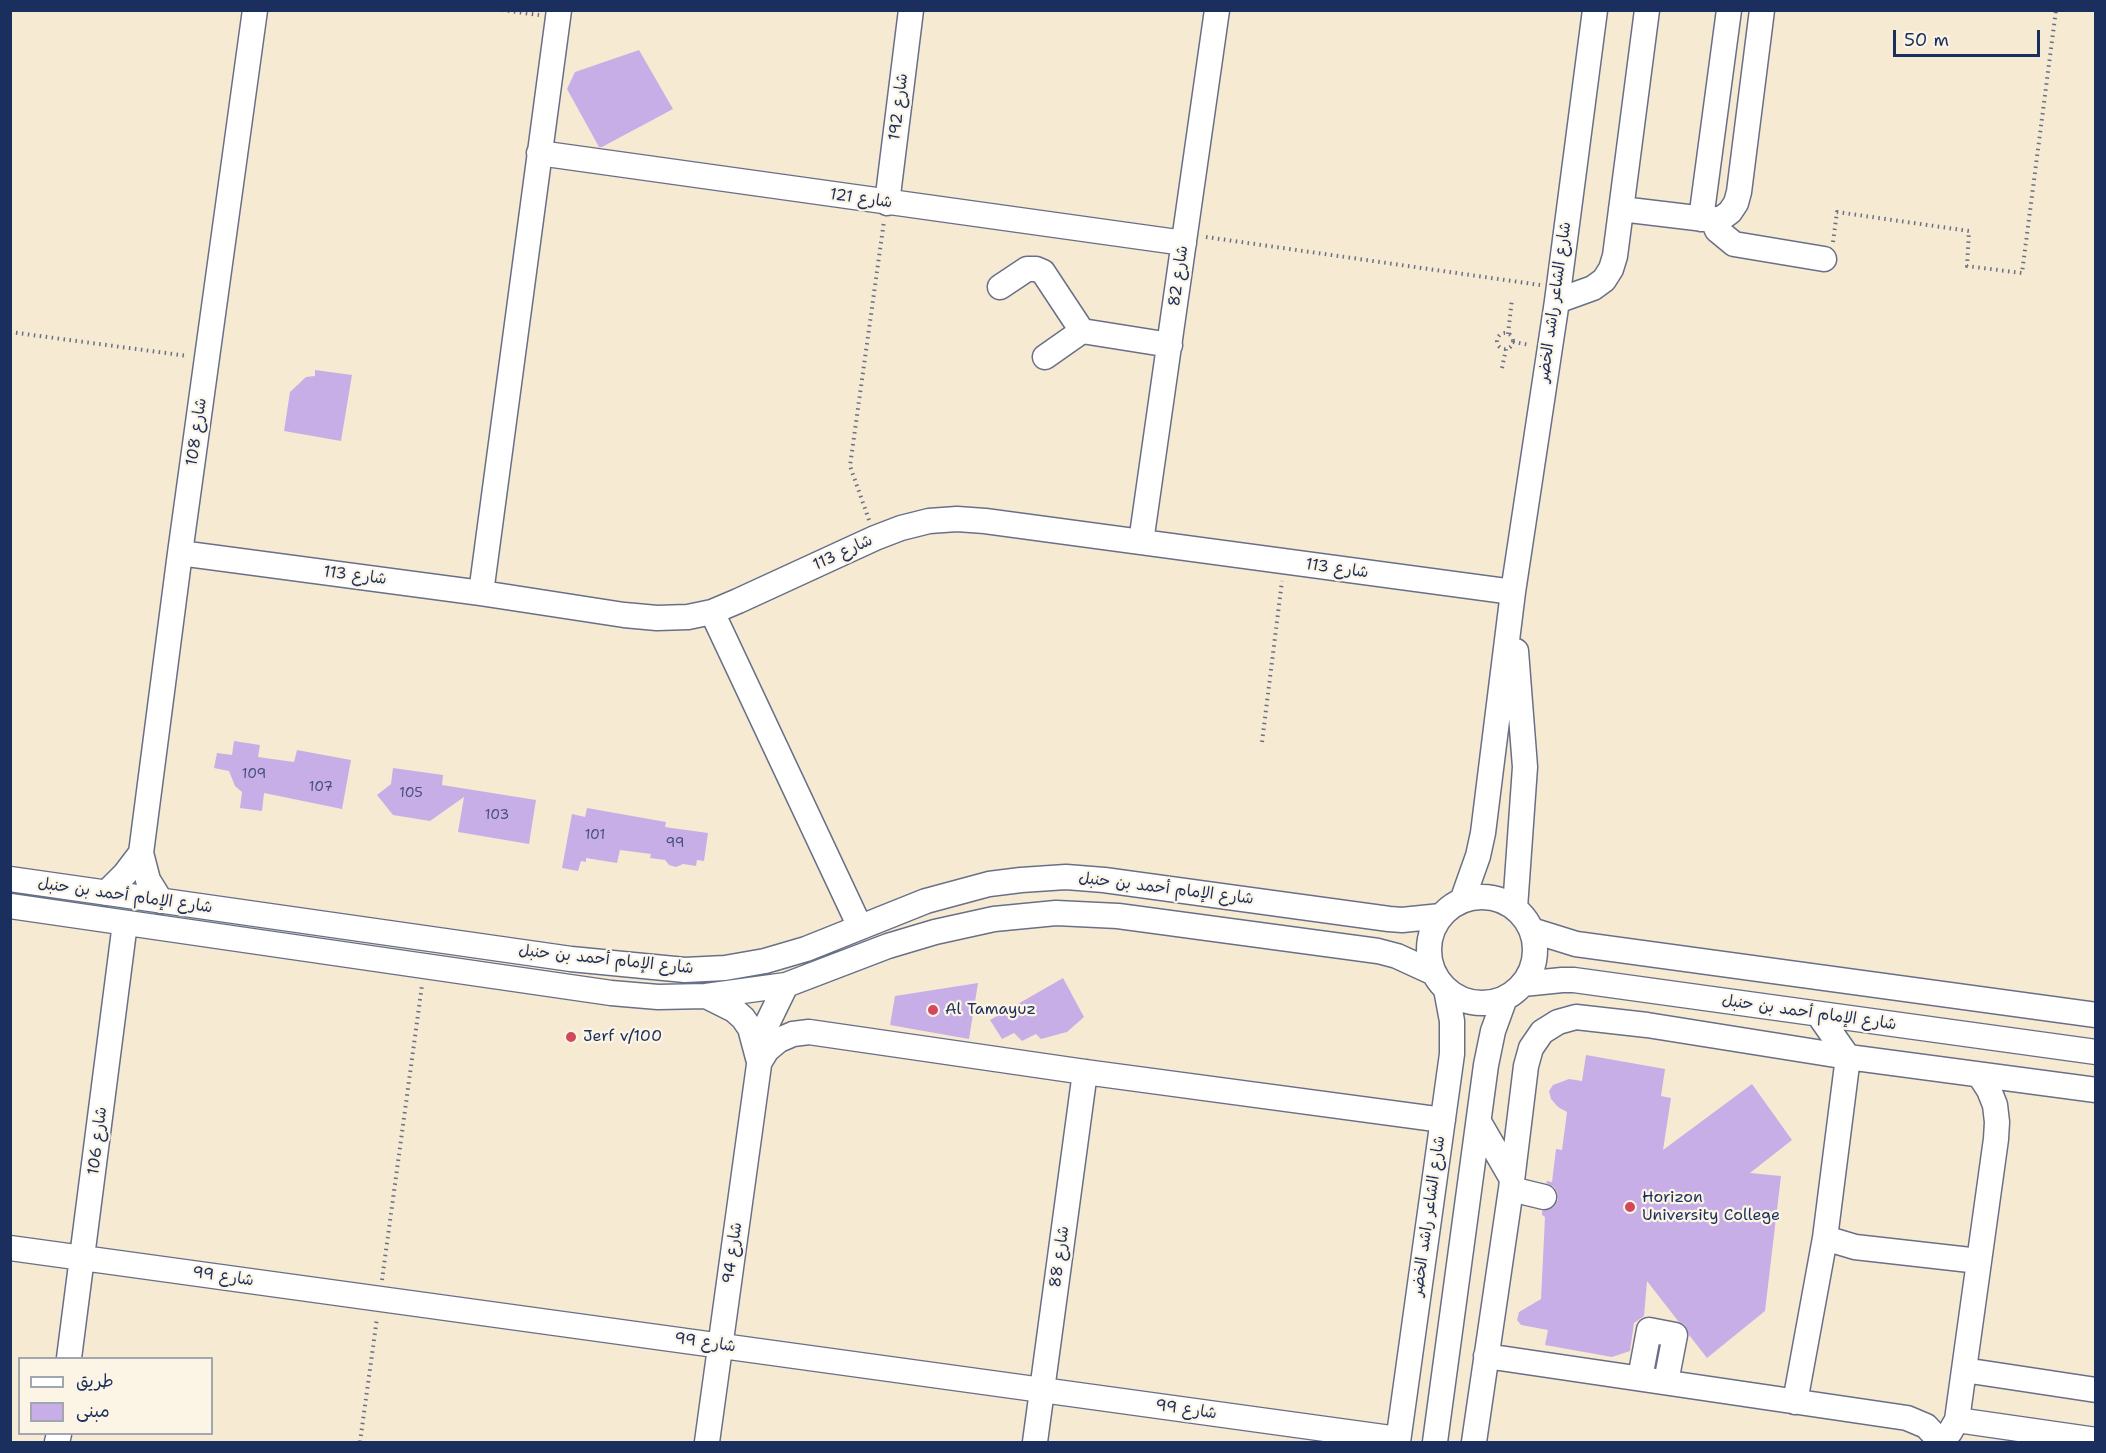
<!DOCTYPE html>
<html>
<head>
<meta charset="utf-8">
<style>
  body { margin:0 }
  #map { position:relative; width:2106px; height:1453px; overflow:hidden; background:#f7ead3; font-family:"Shantell Sans","Playpen Sans Arabic",sans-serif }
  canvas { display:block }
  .frame { position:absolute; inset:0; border:12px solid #1b2f5e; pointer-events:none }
  .legend { position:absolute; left:18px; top:1357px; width:195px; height:78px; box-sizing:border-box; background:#fcf5e5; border:2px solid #a2a6af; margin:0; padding:8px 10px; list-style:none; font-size:18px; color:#1b2f5e }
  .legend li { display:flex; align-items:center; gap:12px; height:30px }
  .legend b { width:30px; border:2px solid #a2a6af }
  .scale { position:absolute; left:1893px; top:30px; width:147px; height:27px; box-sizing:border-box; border:3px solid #1b2f5e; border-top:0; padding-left:8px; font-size:18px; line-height:21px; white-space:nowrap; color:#1b2f5e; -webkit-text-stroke:4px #fcf5e5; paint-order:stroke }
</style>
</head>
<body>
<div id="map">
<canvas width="2106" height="1453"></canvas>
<div class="frame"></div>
<ul class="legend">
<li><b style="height:8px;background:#fff"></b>طريق</li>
<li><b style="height:16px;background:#c8aee7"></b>مبنى</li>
</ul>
<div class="scale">50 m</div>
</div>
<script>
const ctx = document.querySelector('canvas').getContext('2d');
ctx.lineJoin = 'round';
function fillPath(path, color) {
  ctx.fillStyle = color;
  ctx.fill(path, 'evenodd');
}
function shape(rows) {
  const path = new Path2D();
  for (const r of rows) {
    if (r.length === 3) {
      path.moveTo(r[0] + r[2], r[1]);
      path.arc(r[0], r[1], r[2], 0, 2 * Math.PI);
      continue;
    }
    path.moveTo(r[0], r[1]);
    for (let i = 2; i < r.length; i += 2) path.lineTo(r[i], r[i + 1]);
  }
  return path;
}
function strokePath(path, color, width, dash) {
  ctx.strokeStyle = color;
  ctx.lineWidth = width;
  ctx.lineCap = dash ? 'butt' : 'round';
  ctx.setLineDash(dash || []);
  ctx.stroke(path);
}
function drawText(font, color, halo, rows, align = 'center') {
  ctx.font = font + ' "Shantell Sans","Playpen Sans Arabic",sans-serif';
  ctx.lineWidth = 4.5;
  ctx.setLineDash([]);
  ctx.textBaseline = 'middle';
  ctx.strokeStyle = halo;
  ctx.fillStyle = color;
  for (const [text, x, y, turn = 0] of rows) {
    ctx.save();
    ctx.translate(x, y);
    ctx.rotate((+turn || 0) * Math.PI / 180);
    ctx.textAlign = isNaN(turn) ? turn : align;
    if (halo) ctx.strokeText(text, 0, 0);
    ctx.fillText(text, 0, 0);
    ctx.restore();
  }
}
const building = shape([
  [639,50,673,109,602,147,599,147,567,89,575,72],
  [315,370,352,375,341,441,284,431,290,392,306,377,315,376],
  [234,741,260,745,258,757,294,762,297,750,351,760,342,809,264,793,262,811,240,808,242,792,235,786,229,771,214,768,217,753,232,755],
  [393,768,443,775,442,785,536,800,529,844,458,832,464,797,430,821,393,815,377,795,391,784],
  [587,808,666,822,665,827,708,833,704,861,697,860,696,866,683,864,676,867,669,865,665,860,650,858,651,854,620,850,617,863,586,858,586,862,581,861,578,871,562,868,572,814,585,817],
  [1063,978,1084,1017,1067,1032,1041,1039,1036,1034,1022,1041,1014,1033,1002,1039,990,1020],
  [978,983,969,1039,890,1025,895,996],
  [1586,1055,1665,1069,1661,1096,1671,1098,1663,1150,1752,1084,1792,1140,1750,1173,1781,1176,1765,1311,1707,1358,1689,1335,1685,1325,1678,1321,1647,1281,1644,1316,1634,1323,1630,1351,1612,1357,1545,1345,1548,1330,1521,1325,1517,1320,1519,1312,1541,1299,1545,1217,1542,1215,1542,1211,1554,1207,1558,1200,1557,1192,1554,1187,1546,1183,1547,1181,1552,1182,1556,1149,1562,1150,1567,1112,1558,1107,1551,1099,1549,1091,1553,1085,1569,1079,1582,1081]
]);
const path = shape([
  [502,10,539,15],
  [1206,237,1540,285],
  [1833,242,1837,212,1969,231,1967,266,2022,273,2056,10],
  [10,332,188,356],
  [1505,341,8],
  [1508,334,1512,299],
  [1513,342,1530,345],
  [1502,368,1506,349],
  [869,520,850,466,884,221],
  [1262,742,1282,581],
  [382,1280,422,985],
  [360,1442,377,1318]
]);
const minor = shape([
  [539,153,1184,243],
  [887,203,911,10],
  [1621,209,1713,220,1722,218,1730,212,1736,203,1739,192,1762,10],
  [1701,219,1729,10],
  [1713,220,1717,230,1734,244,1824,259],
  [1000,287,1027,269,1036,269,1043,272,1082,331],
  [1557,301,1593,288,1604,280,1611,269,1615,256,1647,10],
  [1045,357,1082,331,1170,345],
  [1141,542,1217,10],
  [180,553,481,593,624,615,657,618,688,617,712,612,738,601,875,538,901,528,929,521,957,519,985,521,1513,592],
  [481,593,559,10],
  [712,612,860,927],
  [10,879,571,959,685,970,725,968,765,961,806,949,926,901,989,884,1021,880,1066,877,1104,880,1389,919,1402,920,1441,916],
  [106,893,125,874,141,853],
  [1482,950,53],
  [161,901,148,880,141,853,180,553,255,10],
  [1462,901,1478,856,1483,833,1513,592,1557,301,1595,10],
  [10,906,611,993,658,997,706,996,786,985,888,946,935,932,994,919,1056,913,1118,916,1378,951,1397,956,1434,973],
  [1515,908,1525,767,1516,651],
  [1531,930,1576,944,2096,1015],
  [1523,984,1562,980,1574,980,2096,1052],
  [706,996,734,1010,743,1018,750,1028,758,1058],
  [759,1063,767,1050,779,1040,793,1034,809,1032,1085,1072,1443,1120],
  [1479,1122,1512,1179],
  [1511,1189,1544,1197],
  [1825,1238,1855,1247,1979,1261],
  [10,1248,1398,1439],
  [1486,1356,1907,1418,1926,1426,1941,1442],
  [69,1358,125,923],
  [1964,1370,2096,1390],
  [1640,1378,1649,1330,1675,1335,1666,1382],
  [1795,1402,1825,1238,1848,1057,1818,1014],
  [1957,1420,2096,1440],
  [57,1442,59,1434],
  [707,1442,762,1043,767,1024,786,985],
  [1035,1442,1085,1072],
  [1398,1442,1452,1054,1452,1021,1446,989],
  [1435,1442,1486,1065,1493,1031,1505,998],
  [1474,1442,1511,1189,1526,1066,1531,1048,1542,1032,1558,1022,1576,1017,1647,1025,1848,1057,2096,1090],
  [1938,1442,1950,1432,1957,1420,1996,1139,1997,1122,1995,1105,1989,1090,1980,1076]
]);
const markers = [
  [933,1010,6,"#d1495b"],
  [571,1037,6,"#d1495b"],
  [1630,1207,6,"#d1495b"]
];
const numberNames = [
  ["109",254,774],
  ["107",321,787],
  ["105",411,793],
  ["103",497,815],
  ["101",595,835],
  ["99",675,843]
];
const streetNames = [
  ["شارع 192",899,107,-83],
  ["شارع 121",861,199,8],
  ["شارع 82",1179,276,-82],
  ["شارع الشاعر راشد الخضر",1555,302,-82],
  ["شارع 108",197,432,-82],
  ["شارع 113",843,553,-25],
  ["شارع 113",1337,569,8],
  ["شارع 113",355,576,7],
  ["شارع الإمام أحمد بن حنبل",1166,889,7],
  ["شارع الإمام أحمد بن حنبل",125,896,8],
  ["شارع الإمام أحمد بن حنبل",606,960,6],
  ["شارع الإمام أحمد بن حنبل",1809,1013,8],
  ["شارع 106",98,1141,-83],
  ["شارع الشاعر راشد الخضر",1429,1216,-82],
  ["شارع 94",733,1253,-82],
  ["شارع 88",1060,1257,-82],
  ["شارع 99",223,1277,8],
  ["شارع 99",705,1343,8],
  ["شارع 99",1186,1410,8]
];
const poiNames = [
  ["Al Tamayuz",945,1010],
  ["Jerf v/100",583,1037],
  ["Horizon",1642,1198],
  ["University College",1642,1216]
];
fillPath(building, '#c8aee7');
strokePath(minor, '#687087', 27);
strokePath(path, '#687087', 4, [1.5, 4.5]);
strokePath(minor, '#fff', 24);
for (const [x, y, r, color] of markers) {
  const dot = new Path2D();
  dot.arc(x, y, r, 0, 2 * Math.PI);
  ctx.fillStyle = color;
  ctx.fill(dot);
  strokePath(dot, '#fcf5e5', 2);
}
drawText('14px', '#464f80', null, numberNames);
drawText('16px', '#1b2f5e', '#fcf5e5', streetNames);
drawText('16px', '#1b2f5e', '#fcf5e5', poiNames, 'left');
</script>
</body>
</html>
